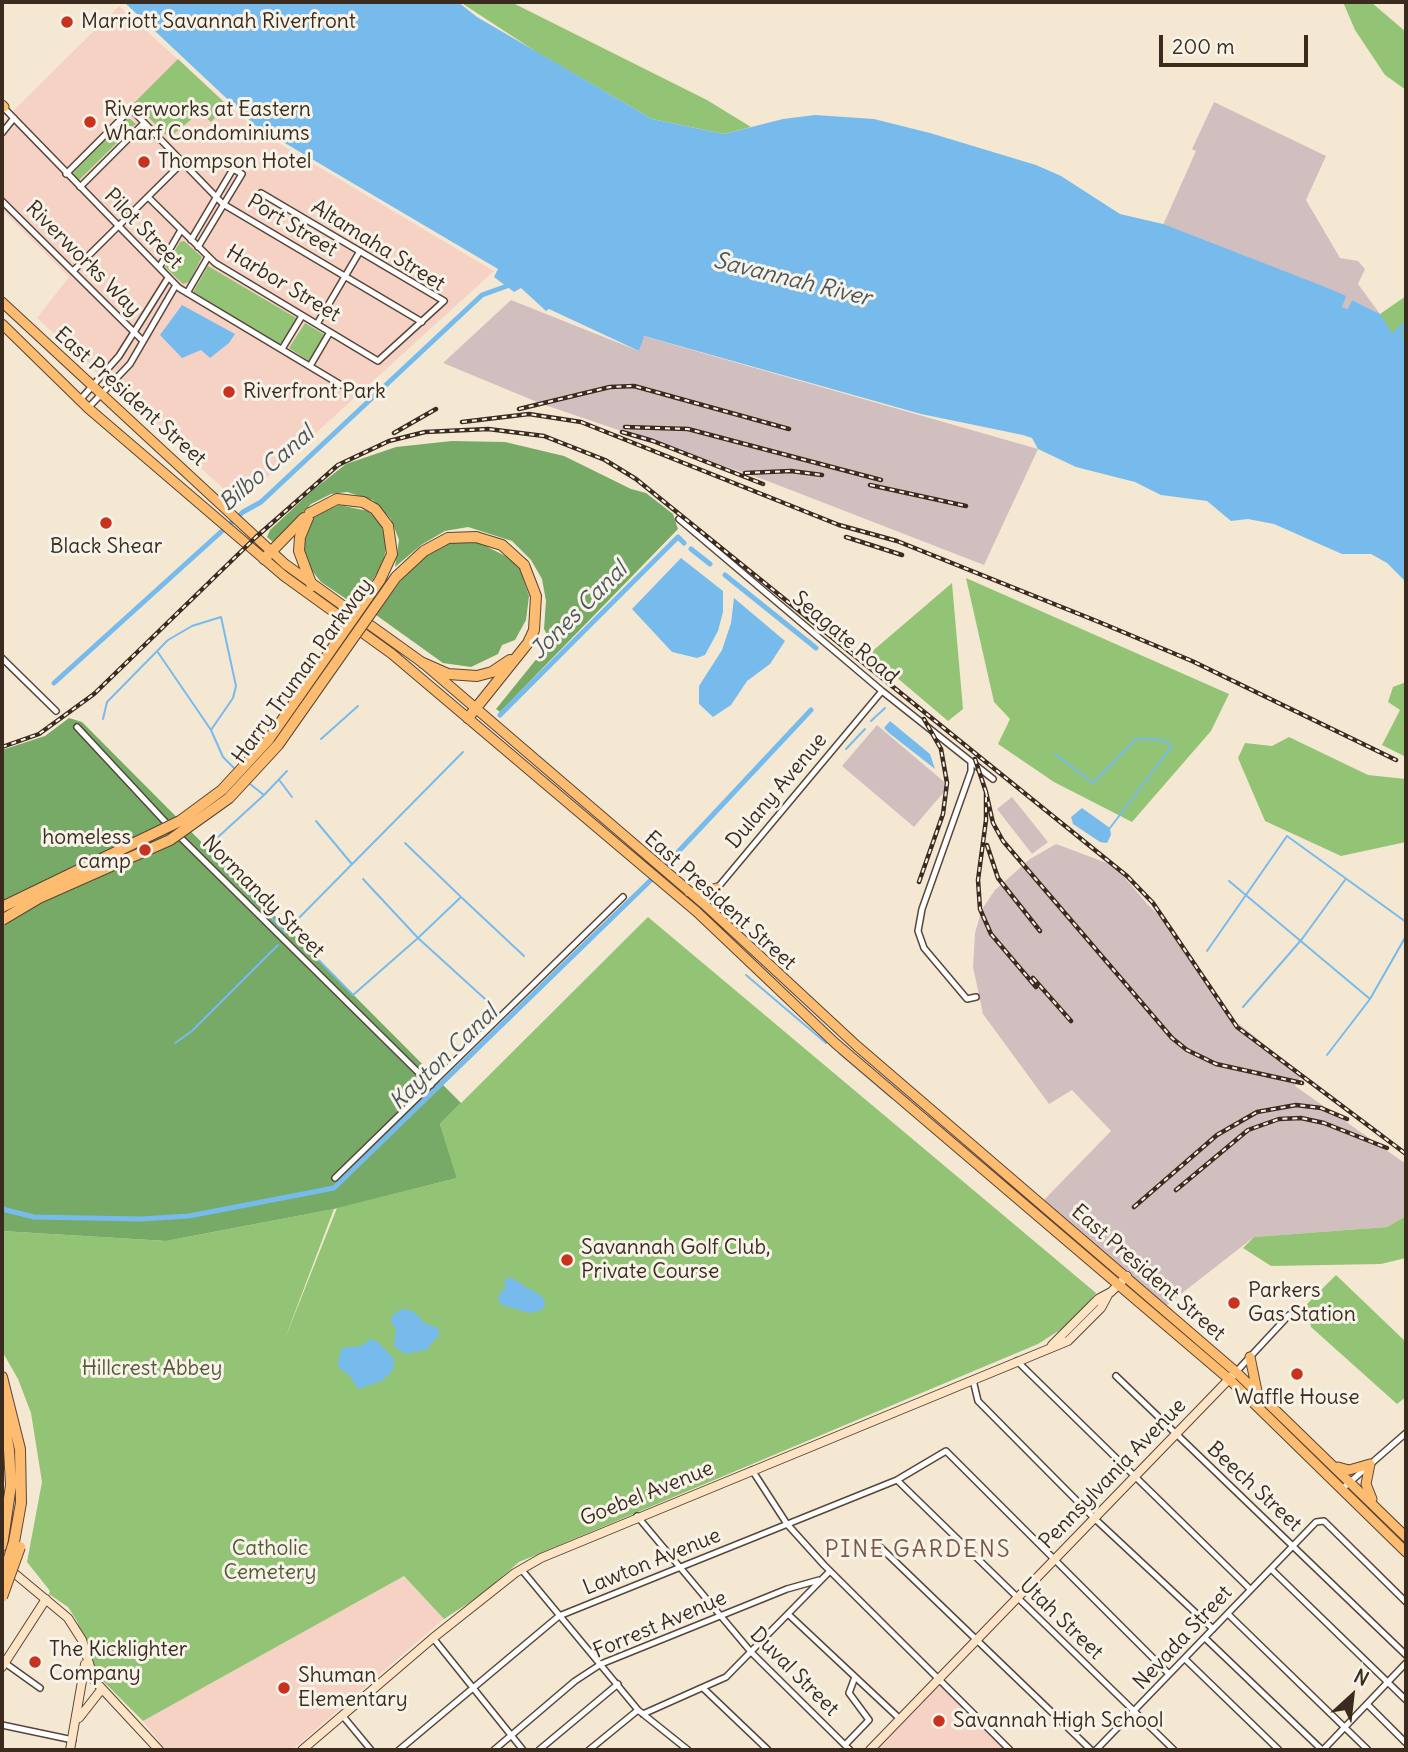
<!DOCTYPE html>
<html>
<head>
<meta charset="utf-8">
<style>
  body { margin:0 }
  #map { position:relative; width:1408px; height:1752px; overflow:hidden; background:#f5e8d3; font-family:Delius,sans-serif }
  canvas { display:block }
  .frame { position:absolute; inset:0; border:4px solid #3b2a1e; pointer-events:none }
  .north { position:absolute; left:1317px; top:1661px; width:70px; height:70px; -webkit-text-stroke:5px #f7f3e8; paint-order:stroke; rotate:27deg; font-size:19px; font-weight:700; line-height:28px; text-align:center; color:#3b2a1e }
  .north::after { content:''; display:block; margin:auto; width:24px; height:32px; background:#3b2a1e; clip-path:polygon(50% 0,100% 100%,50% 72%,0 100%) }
  .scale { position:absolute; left:1159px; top:35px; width:149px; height:32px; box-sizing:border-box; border:4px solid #3b2a1e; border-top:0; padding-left:9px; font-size:21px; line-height:24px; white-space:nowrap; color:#3b2a1e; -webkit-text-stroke:5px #f7f3e8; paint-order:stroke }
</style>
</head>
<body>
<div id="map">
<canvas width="1408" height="1752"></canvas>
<div class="frame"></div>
<div class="north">N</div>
<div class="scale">200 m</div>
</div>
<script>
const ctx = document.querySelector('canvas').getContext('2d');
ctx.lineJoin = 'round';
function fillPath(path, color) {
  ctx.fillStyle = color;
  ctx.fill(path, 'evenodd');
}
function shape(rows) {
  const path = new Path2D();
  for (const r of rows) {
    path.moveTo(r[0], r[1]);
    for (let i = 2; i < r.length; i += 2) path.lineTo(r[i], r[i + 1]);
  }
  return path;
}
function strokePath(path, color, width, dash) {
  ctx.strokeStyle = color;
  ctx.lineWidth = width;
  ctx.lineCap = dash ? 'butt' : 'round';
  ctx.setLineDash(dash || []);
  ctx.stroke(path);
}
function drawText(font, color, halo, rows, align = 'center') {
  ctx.font = font + ' Delius,sans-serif';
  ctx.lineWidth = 6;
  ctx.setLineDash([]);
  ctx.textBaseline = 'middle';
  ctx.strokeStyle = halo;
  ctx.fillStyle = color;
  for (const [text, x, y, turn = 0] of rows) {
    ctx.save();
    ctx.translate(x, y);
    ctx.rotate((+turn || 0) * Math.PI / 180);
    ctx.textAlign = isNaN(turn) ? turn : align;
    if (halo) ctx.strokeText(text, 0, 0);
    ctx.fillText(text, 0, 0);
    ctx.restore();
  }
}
const built = shape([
  [119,6,255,129,494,271,239,503,37,318,69,277,2,210,2,122],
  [404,1576,444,1619,292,1750,166,1750,143,1721],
  [938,1679,1009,1750,873,1750]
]);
const industrial = shape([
  [1214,102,1326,156,1306,200,1340,258,1358,261,1365,269,1358,284,1380,314,1352,300,1349,310,1342,307,1334,291,1328,288,1159,234,1196,151,1192,149],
  [511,300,639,351,643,336,1038,449,984,565,765,480,542,404,443,363],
  [877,725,949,786,914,827,842,766],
  [1012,797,1048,842,1032,854,997,809],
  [1056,844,1115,866,1148,905,1171,926,1235,1021,1302,1074,1295,1086,1406,1164,1406,1216,1387,1227,1254,1237,1163,1308,1041,1203,1111,1131,1072,1090,1049,1104,983,1014,973,967,975,933,982,909,995,890,1030,859]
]);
const green = shape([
  [460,2,511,2,707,100,751,127,724,134,652,119,538,53],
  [1343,2,1371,2,1406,32,1406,90,1385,75,1355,30],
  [178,59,227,105,211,122,200,112,169,138,134,103],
  [128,117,136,124,78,181,73,173],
  [184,241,202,257,189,282,183,284,165,267,180,242],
  [208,266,298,319,284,342,281,345,193,292],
  [1406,296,1406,352,1364,308,1380,314],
  [305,323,325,335,309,361,289,348],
  [966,578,1229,694,1211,731,1132,822,1054,782,998,744,1010,719,994,702],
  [952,583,963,709,948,721,869,654],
  [1406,682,1406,757,1382,745,1400,710,1388,702,1393,687],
  [1289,737,1368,775,1406,779,1406,842,1341,856,1265,821,1238,758,1245,743,1272,746],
  [648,917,1096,1293,1071,1323,1038,1344,519,1562,481,1595,444,1619,404,1576,143,1721,99,1677,77,1621,68,1607,49,1594,50,1591,27,1562,42,1482,31,1413,18,1379,2,1351,2,1231,166,1241,334,1209,284,1341,337,1208,457,1178,440,1124],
  [1406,1216,1406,1258,1381,1264,1271,1266,1243,1248,1254,1237,1387,1227],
  [1336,1275,1406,1342,1406,1397,1397,1404,1311,1327,1307,1304]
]);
const forest = shape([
  [452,441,505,442,564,456,631,489,646,493,673,514,678,529,500,712,496,709,551,641,544,629,546,601,542,579,531,560,512,541,468,527,445,531,421,545,395,567,399,540,391,519,373,500,347,492,331,494,311,504,274,543,267,537,270,530,313,490,346,464,396,447],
  [339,505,368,511,381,524,387,545,382,566,355,605,321,582,305,562,305,534,310,523,318,514],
  [460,541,480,543,511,559,520,570,529,596,526,620,515,640,502,645,498,654,471,667,443,663,376,615,410,568,441,546],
  [69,718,82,722,461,1103,440,1124,457,1178,334,1209,166,1241,2,1231,2,750,45,736]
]);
const water = shape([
  [124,2,458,2,477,17,652,119,724,134,783,119,815,115,874,119,930,133,1036,165,1061,176,1120,214,1163,224,1328,288,1346,296,1342,307,1348,309,1352,300,1380,314,1392,333,1406,320,1402,337,1406,339,1406,582,1387,563,1371,554,1342,554,1274,524,1248,519,1231,521,1207,501,1161,495,1135,482,1076,467,1038,449,1032,438,1023,435,921,414,644,336,639,351,549,309,546,311,521,288,514,292,494,277,498,269,256,126],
  [182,305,235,334,229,343,210,358,201,350,182,358,160,335],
  [681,558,723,591,723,612,718,631,705,655,697,658,672,652,632,609],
  [734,598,785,641,770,664,747,681,731,705,713,717,699,704,699,686,722,650,731,623],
  [890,721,930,754,935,769,889,733,884,728],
  [1082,808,1110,828,1111,835,1107,843,1100,842,1073,824,1071,817],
  [510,1277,543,1297,545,1305,542,1310,529,1313,500,1304,498,1297,505,1287,505,1280],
  [402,1309,413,1311,425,1323,438,1328,439,1335,426,1350,405,1354,394,1346,396,1330,391,1321,392,1316],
  [371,1339,378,1342,394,1359,393,1370,382,1381,358,1389,349,1375,339,1368,338,1361,342,1348,361,1346]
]);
const stream = shape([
  [103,719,107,702,168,640,192,626,221,617,236,686,233,698,211,730,157,651],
  [871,721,885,708],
  [211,730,223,757,236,770],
  [321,739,358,706],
  [846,749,865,729],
  [1055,754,1093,783,1136,739,1163,740,1172,746,1110,828],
  [280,781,292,797],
  [250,784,264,795,206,848,285,932,463,752],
  [264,795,287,771],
  [316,821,351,863],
  [405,843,461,897,418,938,495,1008],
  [1229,881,1370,999],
  [461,897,524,956],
  [299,940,353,995,418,938,363,879],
  [1207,951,1287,836,1406,922],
  [746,975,826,1043],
  [1243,1007,1302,939,1345,880],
  [175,1043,192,1031,278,945],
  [839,1053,892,1098],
  [1327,1055,1370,999,1406,936]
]);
const canal = shape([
  [691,549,710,564],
  [725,575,816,648],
  [54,683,243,512,261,502,482,295,507,286],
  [500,715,678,537,684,543],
  [662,869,811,710],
  [2,1209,34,1217,141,1219,189,1216,334,1188,655,876]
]);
const street = shape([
  [2,106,179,288,341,385],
  [2,133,14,118],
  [66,174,131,109,223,204,422,322],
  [80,187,144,123],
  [148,197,215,263,378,361,444,301,261,193],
  [2,201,142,340],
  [191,240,233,169,242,174,198,247],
  [160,266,181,230],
  [73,271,182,163],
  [187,293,208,257],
  [317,324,360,251],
  [282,349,302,316],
  [310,366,330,332],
  [80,400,119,356,168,278],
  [88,408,130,364,176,285],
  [679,519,882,691,993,779],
  [2,658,56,711],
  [77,727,170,827],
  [971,762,971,771,922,909,918,931,924,948,967,999,976,997],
  [177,834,431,1085],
  [704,904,882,691],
  [335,1178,623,897],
  [1017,1361,1250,1589],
  [1236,1372,1289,1315],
  [1116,1376,1406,1655],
  [973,1380,978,1401,1094,1518,1213,1629],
  [752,1470,787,1524,824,1565,1010,1750],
  [897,1480,1174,1750],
  [1342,1489,1406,1433],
  [637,1516,751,1652,850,1750],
  [877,1544,1091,1750],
  [521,1569,638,1710,688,1750],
  [1271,1569,1406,1700],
  [788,1614,900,1719],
  [1228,1614,1368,1750],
  [433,1638,523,1750],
  [1205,1638,1322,1750],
  [1185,1659,1279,1750],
  [5,1663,40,1688],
  [703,1688,768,1750],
  [1367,1704,1406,1743],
  [643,1714,726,1677,830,1571],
  [342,1715,371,1750],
  [2,1725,73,1740],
  [845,1745,869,1720,849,1693,855,1677],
  [399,1750,559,1616,897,1480,946,1451,1169,1674],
  [494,1750,575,1681,601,1664,787,1589,819,1580],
  [539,1750,618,1684],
  [589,1750,638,1710],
  [1096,1750,1316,1522,1324,1521,1406,1602],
  [1323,1750,1406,1663]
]);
const secondary = shape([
  [1052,1345,1098,1299,1111,1292,1127,1276],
  [2,1563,68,1618,82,1640,94,1680,159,1750],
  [2,1667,46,1599],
  [79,1718,101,1690],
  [70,1750,85,1664],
  [302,1750,433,1638,515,1573,541,1558,1068,1341,1101,1308,1108,1295],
  [870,1750,1236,1372]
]);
const primary = shape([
  [2,105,4,107],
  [2,302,285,564,423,663,704,904,857,1046,1236,1372,1406,1537],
  [2,324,88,408,284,576,392,654,697,912,835,1043,1229,1379,1406,1552],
  [689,892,703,893,717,888],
  [1250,1357,1257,1391],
  [1370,1464,1366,1484,1372,1499],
  [1338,1467,1349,1470,1370,1464]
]);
const highway = shape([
  [310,513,300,537,299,551,312,586],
  [264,559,304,518],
  [423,663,448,674,477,676,492,672,510,660],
  [468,718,528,643,534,630,536,596,524,565],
  [2,1377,20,1449,21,1503,14,1542],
  [2,1411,9,1450,11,1485,2,1546]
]);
const rail = shape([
  [519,409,610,387,634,386,789,429],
  [462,422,529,414,581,422,839,525,897,541,1099,622,1192,661,1396,760],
  [625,427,688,429,881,480],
  [622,432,653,441,763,484],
  [394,433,436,409],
  [745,473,791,471,822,475],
  [870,485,966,506],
  [846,537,902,555],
  [2,747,39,734,94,694,256,537,338,465,389,441,425,432,488,429,544,436,605,460,636,479,1127,876,1153,903,1237,1027,1406,1154],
  [975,759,986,792,986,820,978,880,980,909,991,934,1036,987],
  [986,792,993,823,1003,841,1172,1038,1187,1050,1216,1064,1302,1083],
  [987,845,998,878,1040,931],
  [919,882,943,814,947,783,941,749,924,719],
  [1033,978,1071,1021],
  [1176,1190,1248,1130,1279,1119,1301,1118,1324,1123,1387,1148],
  [1134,1207,1217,1135,1257,1112,1296,1105,1321,1108,1347,1119]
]);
const highwayBridge = shape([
  [2,907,180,821,222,790,269,739,380,580,392,554,388,526,375,509,363,502,337,499,310,513],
  [2,920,39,898,170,840,229,798,278,745,396,577,424,551,448,538,476,537,502,545,524,565],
  [2,1580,14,1542],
  [2,1597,20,1547]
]);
const markers = [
  [67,22,7,"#c8321e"],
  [90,122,7,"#c8321e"],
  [144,162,7,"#c8321e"],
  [229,392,7,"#c8321e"],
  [106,523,7,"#c8321e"],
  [145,850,7,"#c8321e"],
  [567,1260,7,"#c8321e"],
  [1234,1303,7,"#c8321e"],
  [1297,1374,7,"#c8321e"],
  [35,1662,7,"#c8321e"],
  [284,1688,7,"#c8321e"],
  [939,1721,7,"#c8321e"]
];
const poiNames = [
  ["Marriott Savannah Riverfront",81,22],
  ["Riverworks at Eastern",104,110],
  ["Wharf Condominiums",104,134],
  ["Thompson Hotel",158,162],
  ["Riverfront Park",243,392],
  ["Black Shear",106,547,"center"],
  ["homeless",131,838,"right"],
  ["camp",131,862,"right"],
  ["Savannah Golf Club,",581,1248],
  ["Private Course",581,1272],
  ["Parkers",1248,1291],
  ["Gas Station",1248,1315],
  ["Waffle House",1297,1398,"center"],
  ["The Kicklighter",49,1650],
  ["Company",49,1674],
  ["Shuman",298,1676],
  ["Elementary",298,1700],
  ["Savannah High School",953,1721]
];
const streetNames = [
  ["Port Street",292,226,31],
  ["Pilot Street",143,229,46],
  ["Altamaha Street",378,246,32],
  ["Riverworks Way",83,259,45],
  ["Harbor Street",283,284,31],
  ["East President Street",130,397,42],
  ["Seagate Road",845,638,40],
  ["Harry Truman Parkway",303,671,-54],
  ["Dulany Avenue",777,791,-50],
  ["Normandy Street",263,897,45],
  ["East President Street",720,901,42],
  ["East President Street",1148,1273,41],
  ["Pennsylvania Avenue",1113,1474,-46],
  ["Beech Street",1254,1487,43],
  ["Goebel Avenue",647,1494,-22],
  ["Lawton Avenue",652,1562,-22],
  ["Utah Street",1061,1619,44],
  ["Forrest Avenue",660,1625,-23],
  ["Nevada Street",1183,1638,-47],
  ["Duval Street",794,1672,45]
];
const parkNames = [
  ["Hillcrest Abbey",152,1369],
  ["Catholic",270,1549],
  ["Cemetery",270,1573]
];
const waterNames = [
  ["Savannah River",792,280,14],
  ["Bilbo Canal",267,469,-41],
  ["Jones Canal",579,611,-45],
  ["Kayton Canal",444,1058,-44]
];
const neighbourhoodNames = [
  ["PINE GARDENS",918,1550]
];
fillPath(built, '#f6d2c5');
fillPath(industrial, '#d1bfbf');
fillPath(green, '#93c475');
fillPath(forest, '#76aa66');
fillPath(water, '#77bbed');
strokePath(stream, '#77bbed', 2);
strokePath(canal, '#77bbed', 5);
strokePath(street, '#574639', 8);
strokePath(secondary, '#574639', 10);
strokePath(primary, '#574639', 11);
strokePath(highway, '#574639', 12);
strokePath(street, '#fff', 5);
strokePath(secondary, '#fee4c5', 8);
strokePath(primary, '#fdbc6f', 9);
strokePath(highway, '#fdbc6f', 10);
strokePath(rail, '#3b2a1e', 4.5);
strokePath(rail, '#f7f3e8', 2, [5]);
strokePath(highwayBridge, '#574639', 12, []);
strokePath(highwayBridge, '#fdbc6f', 10);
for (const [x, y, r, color] of markers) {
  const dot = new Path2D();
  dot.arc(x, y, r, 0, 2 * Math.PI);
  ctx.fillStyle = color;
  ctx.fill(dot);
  strokePath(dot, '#f7f3e8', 2.5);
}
drawText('21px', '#3b2a1e', '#f7f3e8', poiNames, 'left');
drawText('21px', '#3b2a1e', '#f7f3e8', streetNames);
drawText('21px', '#555838', '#f7f3e8', parkNames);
drawText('italic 23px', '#4d565c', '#f7f3e8', waterNames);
ctx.letterSpacing = '2px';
drawText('23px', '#7b5847', '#f7f3e8', neighbourhoodNames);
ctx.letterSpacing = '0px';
</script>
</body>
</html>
